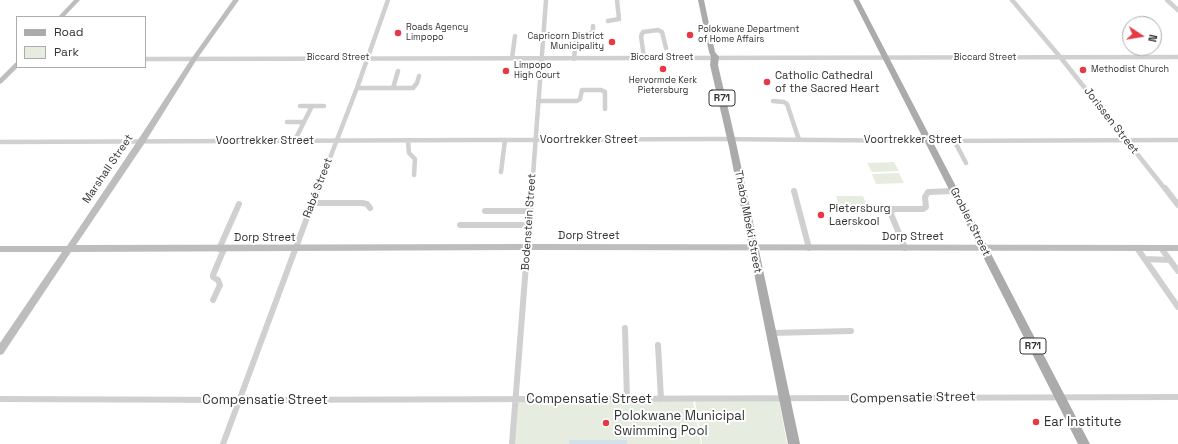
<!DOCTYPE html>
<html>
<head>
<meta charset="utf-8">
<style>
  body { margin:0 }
  #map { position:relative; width:1178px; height:444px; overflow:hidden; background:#fff; font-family:"Space Grotesk",sans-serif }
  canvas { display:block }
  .legend { position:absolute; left:16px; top:16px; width:130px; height:52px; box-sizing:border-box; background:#fff; border:1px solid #adadad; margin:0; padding:5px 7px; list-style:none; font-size:12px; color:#333 }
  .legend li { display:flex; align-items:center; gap:8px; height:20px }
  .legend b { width:20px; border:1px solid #adadad }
  .north { position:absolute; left:1122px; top:16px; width:40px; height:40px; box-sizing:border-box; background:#fff; border:1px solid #adadad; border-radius:50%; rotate:102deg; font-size:11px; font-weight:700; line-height:16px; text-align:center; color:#333 }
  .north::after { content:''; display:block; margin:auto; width:14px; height:18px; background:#e63946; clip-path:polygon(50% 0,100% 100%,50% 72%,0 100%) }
</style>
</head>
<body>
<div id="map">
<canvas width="1178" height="444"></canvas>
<ul class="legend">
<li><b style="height:5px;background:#ababab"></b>Road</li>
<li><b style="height:11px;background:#e6ecdf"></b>Park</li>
</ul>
<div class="north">N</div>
</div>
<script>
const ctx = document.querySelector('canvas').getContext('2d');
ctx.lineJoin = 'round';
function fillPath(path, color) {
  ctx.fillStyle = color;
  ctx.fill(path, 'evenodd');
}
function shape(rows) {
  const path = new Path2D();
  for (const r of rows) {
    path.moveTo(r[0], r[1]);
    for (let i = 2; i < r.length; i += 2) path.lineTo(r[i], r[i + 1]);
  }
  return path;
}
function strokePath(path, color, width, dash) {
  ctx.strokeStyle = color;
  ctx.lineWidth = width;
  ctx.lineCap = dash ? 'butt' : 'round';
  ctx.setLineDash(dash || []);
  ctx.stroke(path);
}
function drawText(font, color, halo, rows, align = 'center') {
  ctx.font = font + ' "Space Grotesk",sans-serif';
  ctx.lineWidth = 4;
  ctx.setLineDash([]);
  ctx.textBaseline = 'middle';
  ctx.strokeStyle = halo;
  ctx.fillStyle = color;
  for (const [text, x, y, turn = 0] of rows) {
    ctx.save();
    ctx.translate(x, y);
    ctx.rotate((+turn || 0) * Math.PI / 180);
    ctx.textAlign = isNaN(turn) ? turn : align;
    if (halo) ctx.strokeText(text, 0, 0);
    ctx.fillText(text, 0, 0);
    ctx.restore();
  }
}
const green = shape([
  [894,162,899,171,872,172,867,163],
  [899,173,904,183,876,184,872,174],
  [836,196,863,196,869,210,841,211],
  [779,400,787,444,702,444,695,401],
  [693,401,701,444,514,444,517,402]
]);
const water = shape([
  [569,440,627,440,627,444,569,444]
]);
const streetFar1 = shape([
  [1012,0,1061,58,1165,189],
  [1167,0,1178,10],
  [608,21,619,19,617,0],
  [512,58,515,36],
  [644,58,641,36,643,32,658,30,662,32,666,48],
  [145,59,1178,57],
  [574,59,576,38,579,35,593,33,593,26],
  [357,88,413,88,417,83,419,76],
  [393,88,398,71],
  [538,101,577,101,580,99,582,90,601,90,605,92,605,109],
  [773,101,784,102,787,104,799,140],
  [312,106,324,106],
  [287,122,304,122],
  [295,140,312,106,300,106],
  [954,140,966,163],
  [408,141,409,153,415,159,414,175],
  [0,142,716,139,928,141,1178,140],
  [501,172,505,140],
  [318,189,357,88,388,0],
  [532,189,546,0]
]);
const street = shape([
  [1165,188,1178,205],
  [794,191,809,248],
  [313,203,362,203,367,204,370,208],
  [485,211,530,211],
  [460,225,529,225],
  [905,248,891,214,892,209,923,209,926,207,925,197,928,192,953,191],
  [1137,248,1178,307],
  [1161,248,1178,271],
  [219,249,239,204],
  [1145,259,1170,260],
  [213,300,220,285,218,280,213,277,213,275,224,249],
  [625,328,627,400],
  [771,333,851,331],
  [658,345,661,399],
  [0,399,239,400,1178,397],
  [223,444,318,188],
  [512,444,532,188]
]);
const secondary = shape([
  [74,0,80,0,64,17,58,17,74,0],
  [233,0,239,0,197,59,144,144,76,245,527,244,1178,245,1178,251,527,250,71,252,3,354,0,355,0,343,62,252,0,252,0,246,67,246,138,140,191,59,233,0],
  [17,62,18,67,2,83,0,84,0,78,15,63,17,62]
]);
const primary = shape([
  [698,0,704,0,715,52,719,57,718,65,737,147,800,444,788,444,729,147,710,65,711,57,709,52,698,0],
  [853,0,859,0,1090,444,1078,444,853,0]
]);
const markers = [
  [398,33,4,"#e63946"],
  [690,35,4,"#e63946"],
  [612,42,4,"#e63946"],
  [663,69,4,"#e63946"],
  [1083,70,4,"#e63946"],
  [506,71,4,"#e63946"],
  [767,82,4,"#e63946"],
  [821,215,4,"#e63946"],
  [1036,422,4,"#e63946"],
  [606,423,4,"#e63946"]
];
const farPoinames = [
  ["Roads Agency",406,28],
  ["Limpopo",406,38],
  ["Polokwane Department",698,30],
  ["of Home Affairs",698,40],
  ["Capricorn District",604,37,"right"],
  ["Municipality",604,47,"right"],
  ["Limpopo",514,66],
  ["High Court",514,76],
  ["Methodist Church",1091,70],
  ["Hervormde Kerk",663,81,"center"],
  ["Pietersburg",663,91,"center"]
];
const farStreetnames = [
  ["Biccard Street",338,58],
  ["Biccard Street",662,58],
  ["Biccard Street",985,58]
];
const shields = [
  [722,98,26],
  [1033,346,26]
];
const shieldNames = [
  ["R71",722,98],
  ["R71",1033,346]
];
const poiNames = [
  ["Catholic Cathedral",775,76],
  ["of the Sacred Heart",775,89],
  ["Pietersburg",829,209],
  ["Laerskool",829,222]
];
const streetNames = [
  ["Jorissen Street",1111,121,52],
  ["Voortrekker Street",589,140],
  ["Voortrekker Street",913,140],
  ["Voortrekker Street",265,141],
  ["Marshall Street",108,169,-56],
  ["Rabé Street",318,188,-69],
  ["Bodenstein Street",529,222,-86],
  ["Thabo Mbeki Street",748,222,79],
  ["Grobler Street",970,222,63],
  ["Dorp Street",589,236],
  ["Dorp Street",913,237],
  ["Dorp Street",265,238]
];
const nearStreetnames = [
  ["Compensatie Street",913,398,-1],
  ["Compensatie Street",589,399],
  ["Compensatie Street",265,400]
];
const nearPoinames = [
  ["Polokwane Municipal",614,416],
  ["Swimming Pool",614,431],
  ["Ear Institute",1044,422]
];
fillPath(green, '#e6ecdf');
fillPath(water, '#cfe2ee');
strokePath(streetFar1, '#d0d0d0', 4.5);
strokePath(street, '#d0d0d0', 6);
fillPath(secondary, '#bdbdbd');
fillPath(primary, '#ababab');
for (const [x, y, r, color] of markers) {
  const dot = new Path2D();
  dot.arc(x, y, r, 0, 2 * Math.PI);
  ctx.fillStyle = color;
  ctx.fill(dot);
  strokePath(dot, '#fff', 1.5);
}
drawText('9px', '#333', '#fff', farPoinames, 'left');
drawText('9px', '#333', '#fff', farStreetnames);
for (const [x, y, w] of shields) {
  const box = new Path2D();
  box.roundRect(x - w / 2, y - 8, w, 16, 3);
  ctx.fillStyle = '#fff';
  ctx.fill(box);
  strokePath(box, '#333', 1);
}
drawText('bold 10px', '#333', null, shieldNames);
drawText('11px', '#333', '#fff', poiNames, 'left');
drawText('11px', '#333', '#fff', streetNames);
drawText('13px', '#333', '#fff', nearStreetnames);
drawText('13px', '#333', '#fff', nearPoinames, 'left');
</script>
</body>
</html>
